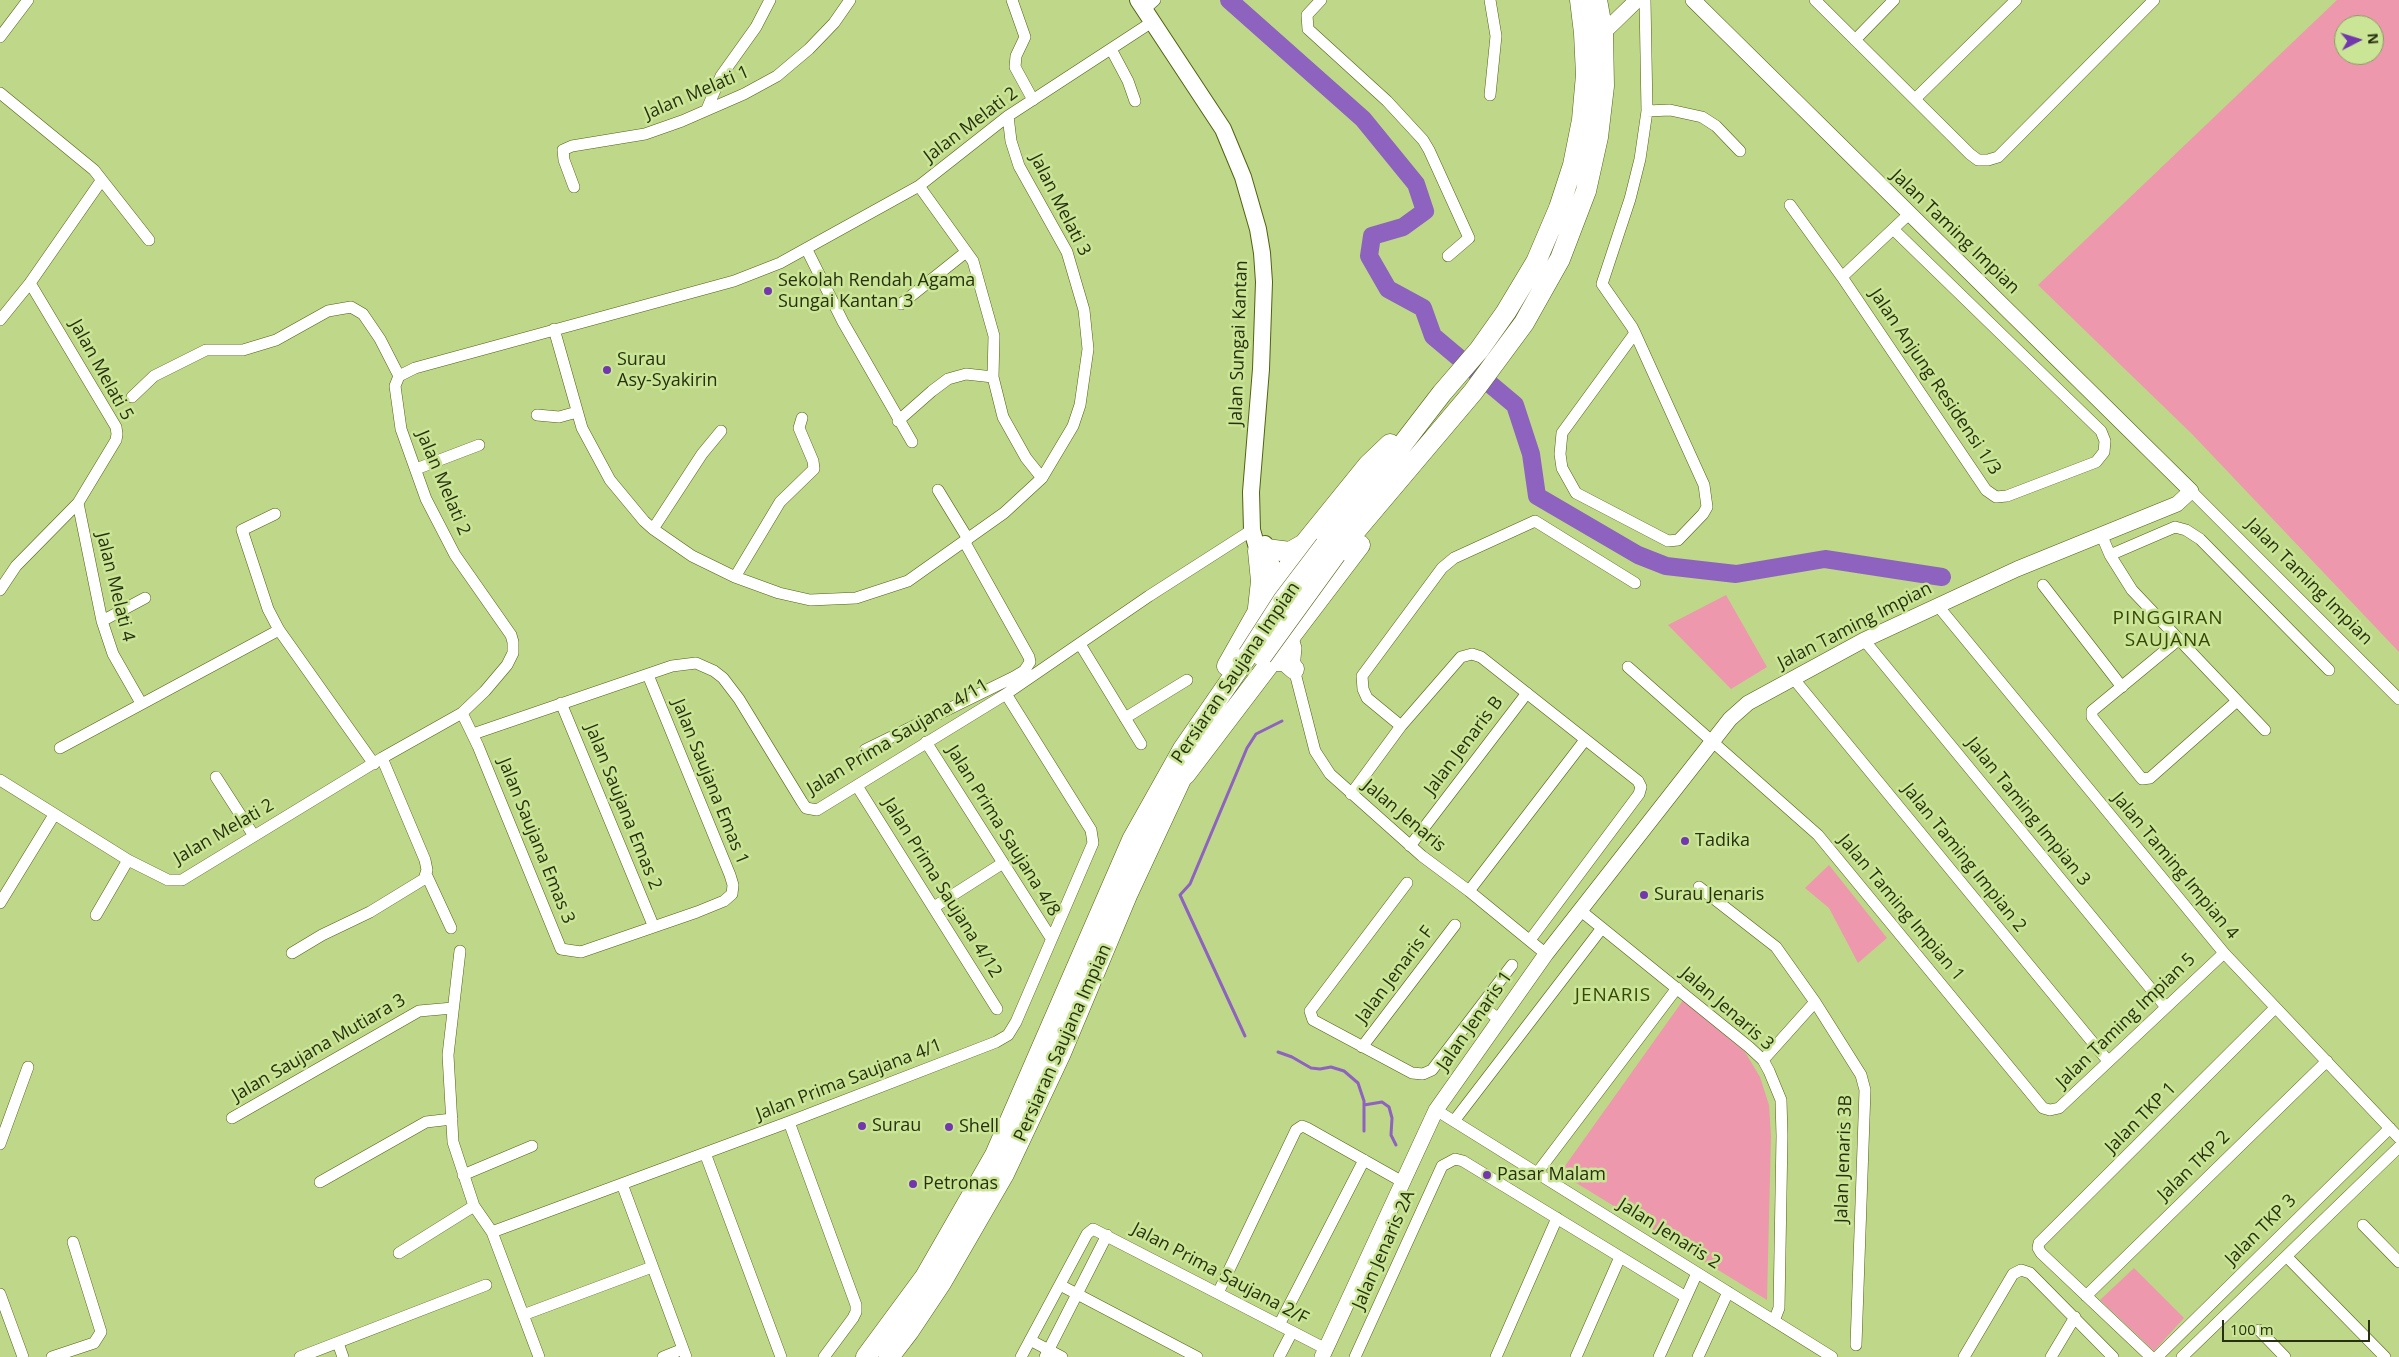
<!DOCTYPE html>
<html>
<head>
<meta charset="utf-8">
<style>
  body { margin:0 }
  #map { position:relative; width:2399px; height:1357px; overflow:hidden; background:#bed788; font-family:"Open Sans",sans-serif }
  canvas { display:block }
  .north { position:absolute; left:2334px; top:15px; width:50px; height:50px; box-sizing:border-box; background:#cae595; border:1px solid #899d60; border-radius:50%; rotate:85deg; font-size:14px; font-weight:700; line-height:20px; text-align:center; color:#273010 }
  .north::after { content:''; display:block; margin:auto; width:18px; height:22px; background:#7337ad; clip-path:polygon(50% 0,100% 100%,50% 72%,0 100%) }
  .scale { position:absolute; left:2222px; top:1320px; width:148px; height:22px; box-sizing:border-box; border:2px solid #273010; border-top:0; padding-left:6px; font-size:15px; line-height:18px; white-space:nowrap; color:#273010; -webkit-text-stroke:4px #cae595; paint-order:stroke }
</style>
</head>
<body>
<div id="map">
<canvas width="2399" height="1357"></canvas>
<div class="north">N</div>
<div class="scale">100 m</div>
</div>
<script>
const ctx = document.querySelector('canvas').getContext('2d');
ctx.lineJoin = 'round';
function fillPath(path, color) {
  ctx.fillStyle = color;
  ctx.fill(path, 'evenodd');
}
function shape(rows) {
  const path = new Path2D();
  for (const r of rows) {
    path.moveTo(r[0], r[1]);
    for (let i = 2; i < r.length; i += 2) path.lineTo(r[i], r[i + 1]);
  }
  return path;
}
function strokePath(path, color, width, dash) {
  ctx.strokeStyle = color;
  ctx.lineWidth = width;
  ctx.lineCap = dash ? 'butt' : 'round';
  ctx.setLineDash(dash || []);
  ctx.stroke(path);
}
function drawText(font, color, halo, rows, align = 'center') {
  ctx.font = font + ' "Open Sans",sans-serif';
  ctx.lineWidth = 5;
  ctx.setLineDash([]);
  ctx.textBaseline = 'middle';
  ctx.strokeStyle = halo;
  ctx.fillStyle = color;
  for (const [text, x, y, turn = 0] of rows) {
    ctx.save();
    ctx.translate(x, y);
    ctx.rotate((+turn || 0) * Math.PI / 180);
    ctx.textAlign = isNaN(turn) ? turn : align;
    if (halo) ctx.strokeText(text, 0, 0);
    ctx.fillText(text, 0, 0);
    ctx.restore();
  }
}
const green = shape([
  [2337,0,2399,0,2399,652,2192,434,2038,285],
  [2344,25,2374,25,2374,55,2344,55],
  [1726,595,1767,667,1731,689,1668,625],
  [1829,865,1887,938,1858,963,1829,908,1805,888],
  [1684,999,1745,1052,1760,1077,1769,1105,1771,1136,1767,1300,1560,1173],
  [2134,1268,2184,1318,2154,1351,2100,1300]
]);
const stream = shape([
  [1245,1036,1180,895,1190,884,1247,748,1256,734,1282,721],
  [1278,1052,1292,1057,1311,1068,1320,1069,1331,1067,1344,1071,1358,1083,1364,1101,1364,1131],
  [1364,1105,1382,1102,1389,1107,1392,1118,1391,1135,1396,1145]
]);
const river = shape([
  [1229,0,1363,119,1416,184,1425,211,1403,227,1372,236,1369,256,1388,289,1423,308,1433,336,1515,405,1531,454,1537,496,1638,555,1666,566,1736,574,1825,559,1942,577]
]);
const minor = shape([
  [1012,0,1025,37,1016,56,1015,67,1033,100],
  [1321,0,1307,15,1308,29,1387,101,1423,140,1429,150,1469,238,1448,256],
  [1490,0,1496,36,1490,95],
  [1815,0,1970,154,1978,160,1988,160,1998,157,2154,0],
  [1144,10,1155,0],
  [0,37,28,0],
  [1855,40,1894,0],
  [1111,49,1128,81,1135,101],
  [0,93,94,170,149,240],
  [1915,99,2016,0],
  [707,109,721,76,756,27,770,0],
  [1647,111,1670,110,1702,117,1716,126,1740,151],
  [919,186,973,261,994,336,993,377,1003,417,1026,458,1042,478],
  [574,187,564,160,563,150,572,146,645,134,682,121,744,94,777,76,809,49,834,23,850,0],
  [1790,205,1842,277,1986,490,1996,497,2007,496,2096,462,2104,452,2105,441,2101,431,1894,230],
  [807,250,843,322,912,442],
  [1842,277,1909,214],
  [901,304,966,252],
  [0,320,30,283,101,181],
  [554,329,582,428,610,480,644,521,653,529,692,556,735,577,779,593,810,600,856,598,908,581,1004,513,1042,478,1073,426,1080,405,1088,349,1084,310,1067,252,1019,166,1011,141,1008,116],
  [1635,333,1562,433,1560,454,1562,468,1576,493,1668,541,1678,540,1703,514,1707,507,1704,485,1635,333,1632,327,1602,284,1630,199,1640,159,1647,111,1645,0],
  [132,397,154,376,206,350,243,350,276,340,328,311,351,307,363,314,380,339,399,376],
  [537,415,559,417,577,412],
  [898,421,932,391,948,379,966,374,993,377],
  [416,469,479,445],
  [938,490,968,539],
  [2191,491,2399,699],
  [78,503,102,621,113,654,141,703],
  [275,514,242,530,268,609,279,630,374,764],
  [653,529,702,454,721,431],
  [2101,534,2110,555,2132,590,2265,730],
  [2110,555,2175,527,2186,530,2200,539,2329,670],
  [735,577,780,502,814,469,813,461,799,428,802,418],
  [2043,585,2122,687],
  [0,590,16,566,78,503,116,440,117,434,116,427,30,283],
  [1938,606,2224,953,2399,1138],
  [102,621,145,598],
  [1292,634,1296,648,1294,669],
  [1864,640,2165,1006],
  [2178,640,2092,711,2092,717,2142,779,2150,778,2237,701],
  [1080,644,1141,744],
  [1293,665,1315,751,1330,774,1422,856,1469,891,1546,954],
  [1628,667,1818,835,2043,1108,2050,1110,2059,1108,2224,953],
  [1793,678,2108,1061],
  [561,703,653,925],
  [462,713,478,746,561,949,581,952,697,912,724,901,732,894,733,885,730,875,648,675],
  [1125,718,1187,680],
  [1401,726,1367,698,1363,689,1362,676,1442,568,1454,558,1535,521,1635,583],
  [473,734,672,666,696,663,714,671,723,678,739,699,802,802,806,808,817,810,1006,694,1149,596,1252,530],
  [926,742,1051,938],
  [60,748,279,630],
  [865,750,1014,677,1024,671,1030,662,1029,657,964,541],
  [216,777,254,836],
  [0,780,128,860,168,880,182,880,382,758,462,713,485,691,507,665,513,653,513,642,511,635,455,555,426,499,401,429,395,386,399,376,415,368,734,281,780,263,919,186,1008,116,1152,22],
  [857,786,997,1009],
  [1351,794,1401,726,1461,657,1472,654,1481,657,1638,781,1641,787,1639,794,1530,940],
  [1410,846,1527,693],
  [426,874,451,928],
  [1407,883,1310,1011,1313,1020,1412,1073,1423,1074,1432,1070,1512,965],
  [1699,887,1776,947,1815,1002,1861,1075,1865,1090,1856,1345],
  [1469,891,1585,740],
  [0,903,54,815],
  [934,907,1003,863],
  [1581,911,1749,1047,1763,1060,1769,1071,1781,1100,1782,1136,1779,1308,1774,1321],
  [96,915,128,860],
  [460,951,448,1055,453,1142,474,1206,492,1232,539,1357],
  [292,953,322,935,370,912,424,879,427,870,425,860,382,758],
  [1481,1006,1499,1019],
  [1362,1047,1455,925],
  [1763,1060,1815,1002],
  [1436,1110,1832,1357],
  [232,1118,419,1011,453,1008],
  [1454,1121,1602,928],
  [789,1122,856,1305,856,1312,853,1318,824,1357],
  [0,1144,28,1067],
  [705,1153,781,1357],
  [1537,1173,1677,988],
  [463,1175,532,1146],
  [320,1182,426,1122,452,1119],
  [622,1184,686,1357],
  [2363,1225,2399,1262],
  [492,1232,789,1122,996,1042,1008,1035,1016,1022,1093,843,1091,830,1006,694],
  [399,1253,474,1206],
  [2287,1257,2385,1357],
  [1060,1285,1197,1357],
  [1218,1293,1296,1130,1302,1126,1307,1128,1401,1181],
  [0,1294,23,1357],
  [2086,1296,2327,1061],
  [523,1315,652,1267],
  [1279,1325,1364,1160],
  [2259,1330,2285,1357],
  [1030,1340,1062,1357],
  [338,1343,343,1357],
  [52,1357,94,1343,101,1332,73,1242],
  [300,1357,486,1285],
  [663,1357,683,1349],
  [1021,1357,1087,1234,1093,1229,1326,1349],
  [1045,1357,1107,1235],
  [1279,1357,1292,1332],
  [1355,1357,1442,1166,1455,1159,1463,1161,1686,1297],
  [1496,1357,1557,1218],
  [1576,1357,1620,1257],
  [1659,1357,1697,1273],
  [1698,1357,1728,1292],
  [1964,1357,2013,1274,2021,1270,2030,1273,2113,1357],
  [2051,1357,2075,1317],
  [2151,1357,2041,1253,2038,1248,2039,1243,2275,1008],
  [2157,1357,2390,1128],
  [2182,1357,2399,1147]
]);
const tertiary = shape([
  [1603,33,1637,0],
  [1322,1357,1436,1110,1546,954,1730,719,1748,703,1864,640,2017,569,2177,504,2191,491,1693,0]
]);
const secondary = shape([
  [1138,0,1223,129,1243,177,1258,229,1262,253,1264,282,1261,369,1251,492,1252,530,1261,562],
  [1265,544,1280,592]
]);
const trunk = shape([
  [1325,545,1442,393,1479,350,1506,312,1536,262,1559,208,1573,165,1582,120,1586,75,1584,33,1580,0],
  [1266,549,1290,552,1304,544],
  [1258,551,1261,581,1258,608],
  [1336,554,1473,392,1524,323,1560,259,1586,191,1598,137,1604,86,1603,33,1597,0],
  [1272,661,1285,661,1294,669],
  [1227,666,1257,613,1304,544,1368,465,1390,444],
  [1185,775,1360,545],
  [866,1357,925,1277,995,1155,1132,840,1183,749,1248,655],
  [889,1357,909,1331,941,1283,1004,1174,1061,1053,1128,893,1189,762]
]);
const trunkBridge = shape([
  [1248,655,1284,599,1325,545],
  [1262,656,1336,554]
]);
const markers = [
  [768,291,5,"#7337ad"],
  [607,370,5,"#7337ad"],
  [1685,841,5,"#7337ad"],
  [1644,895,5,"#7337ad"],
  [862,1126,5,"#7337ad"],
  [949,1127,5,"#7337ad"],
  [1487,1175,5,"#7337ad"],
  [913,1184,5,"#7337ad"]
];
const streetNames = [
  ["Jalan Melati 1",697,93,-23],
  ["Jalan Melati 2",971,125,-37],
  ["Jalan Melati 3",1060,205,63],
  ["Jalan Taming Impian",1955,232,44],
  ["Jalan Sungai Kantan",1239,343,-88],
  ["Jalan Melati 5",101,370,61],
  ["Jalan Anjung Residensi 1/3",1935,382,56],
  ["Jalan Melati 2",443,483,67],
  ["Jalan Taming Impian",2309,582,45],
  ["Jalan Melati 4",115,587,76],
  ["Jalan Taming Impian",1855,626,-27],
  ["Persiaran Saujana Impian",1236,673,-56],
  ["Jalan Prima Saujana 4/11",898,737,-31],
  ["Jalan Jenaris B",1464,746,-53],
  ["Jalan Saujana Emas 1",710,782,68],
  ["Jalan Saujana Emas 2",623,807,68],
  ["Jalan Taming Impian 3",2028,812,51],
  ["Jalan Jenaris",1404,816,40],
  ["Jalan Prima Saujana 4/8",1003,831,58],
  ["Jalan Melati 2",224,832,-30],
  ["Jalan Saujana Emas 3",536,841,68],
  ["Jalan Taming Impian 2",1964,858,51],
  ["Jalan Taming Impian 4",2175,866,50],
  ["Jalan Prima Saujana 4/12",942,888,58],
  ["Jalan Taming Impian 1",1901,908,50],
  ["Jalan Jenaris F",1395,975,-53],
  ["Jalan Jenaris 3",1727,1009,41],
  ["Jalan Jenaris 1",1475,1021,-55],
  ["Jalan Taming Impian 5",2126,1021,-44],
  ["Persiaran Saujana Impian",1063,1043,-66],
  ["Jalan Saujana Mutiara 3",319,1048,-30],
  ["Jalan Prima Saujana 4/1",849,1080,-21],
  ["Jalan TKP 1",2141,1118,-45],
  ["Jalan Jenaris 3B",1844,1159,-88],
  ["Jalan TKP 2",2194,1166,-44],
  ["Jalan TKP 3",2261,1230,-45],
  ["Jalan Jenaris 2",1669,1234,32],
  ["Jalan Jenaris 2A",1384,1250,-66],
  ["Jalan Prima Saujana 2/F",1220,1274,28]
];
const poiNames = [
  ["Sekolah Rendah Agama",778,281],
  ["Sungai Kantan 3",778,302],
  ["Surau",617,360],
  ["Asy-Syakirin",617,381],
  ["Tadika",1695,841],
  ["Surau Jenaris",1654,895],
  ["Surau",872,1126],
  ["Shell",959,1127],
  ["Pasar Malam",1497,1175],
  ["Petronas",923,1184]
];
const neighbourhoodNames = [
  ["PINGGIRAN",2168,619],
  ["SAUJANA",2168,641],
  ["JENARIS",1613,996]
];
fillPath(green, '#ee98ae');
strokePath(stream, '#8d63bf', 3);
strokePath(river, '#8d63bf', 18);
strokePath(minor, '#4f6310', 12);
strokePath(tertiary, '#4f6310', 16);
strokePath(secondary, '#4f6310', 18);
strokePath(trunk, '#4f6310', 21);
strokePath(minor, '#fff', 11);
strokePath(tertiary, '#fff', 15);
strokePath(secondary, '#fff', 16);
strokePath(trunk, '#fff', 20);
strokePath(trunkBridge, '#4f6310', 21, []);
strokePath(trunkBridge, '#fff', 20);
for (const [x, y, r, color] of markers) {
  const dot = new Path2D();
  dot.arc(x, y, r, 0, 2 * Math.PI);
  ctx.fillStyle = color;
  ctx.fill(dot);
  strokePath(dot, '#cae595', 2);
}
drawText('18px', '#273010', '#cae595', streetNames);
drawText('18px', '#273010', '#cae595', poiNames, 'left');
ctx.letterSpacing = '1px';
drawText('19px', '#374708', '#cae595', neighbourhoodNames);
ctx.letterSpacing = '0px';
</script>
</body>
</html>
